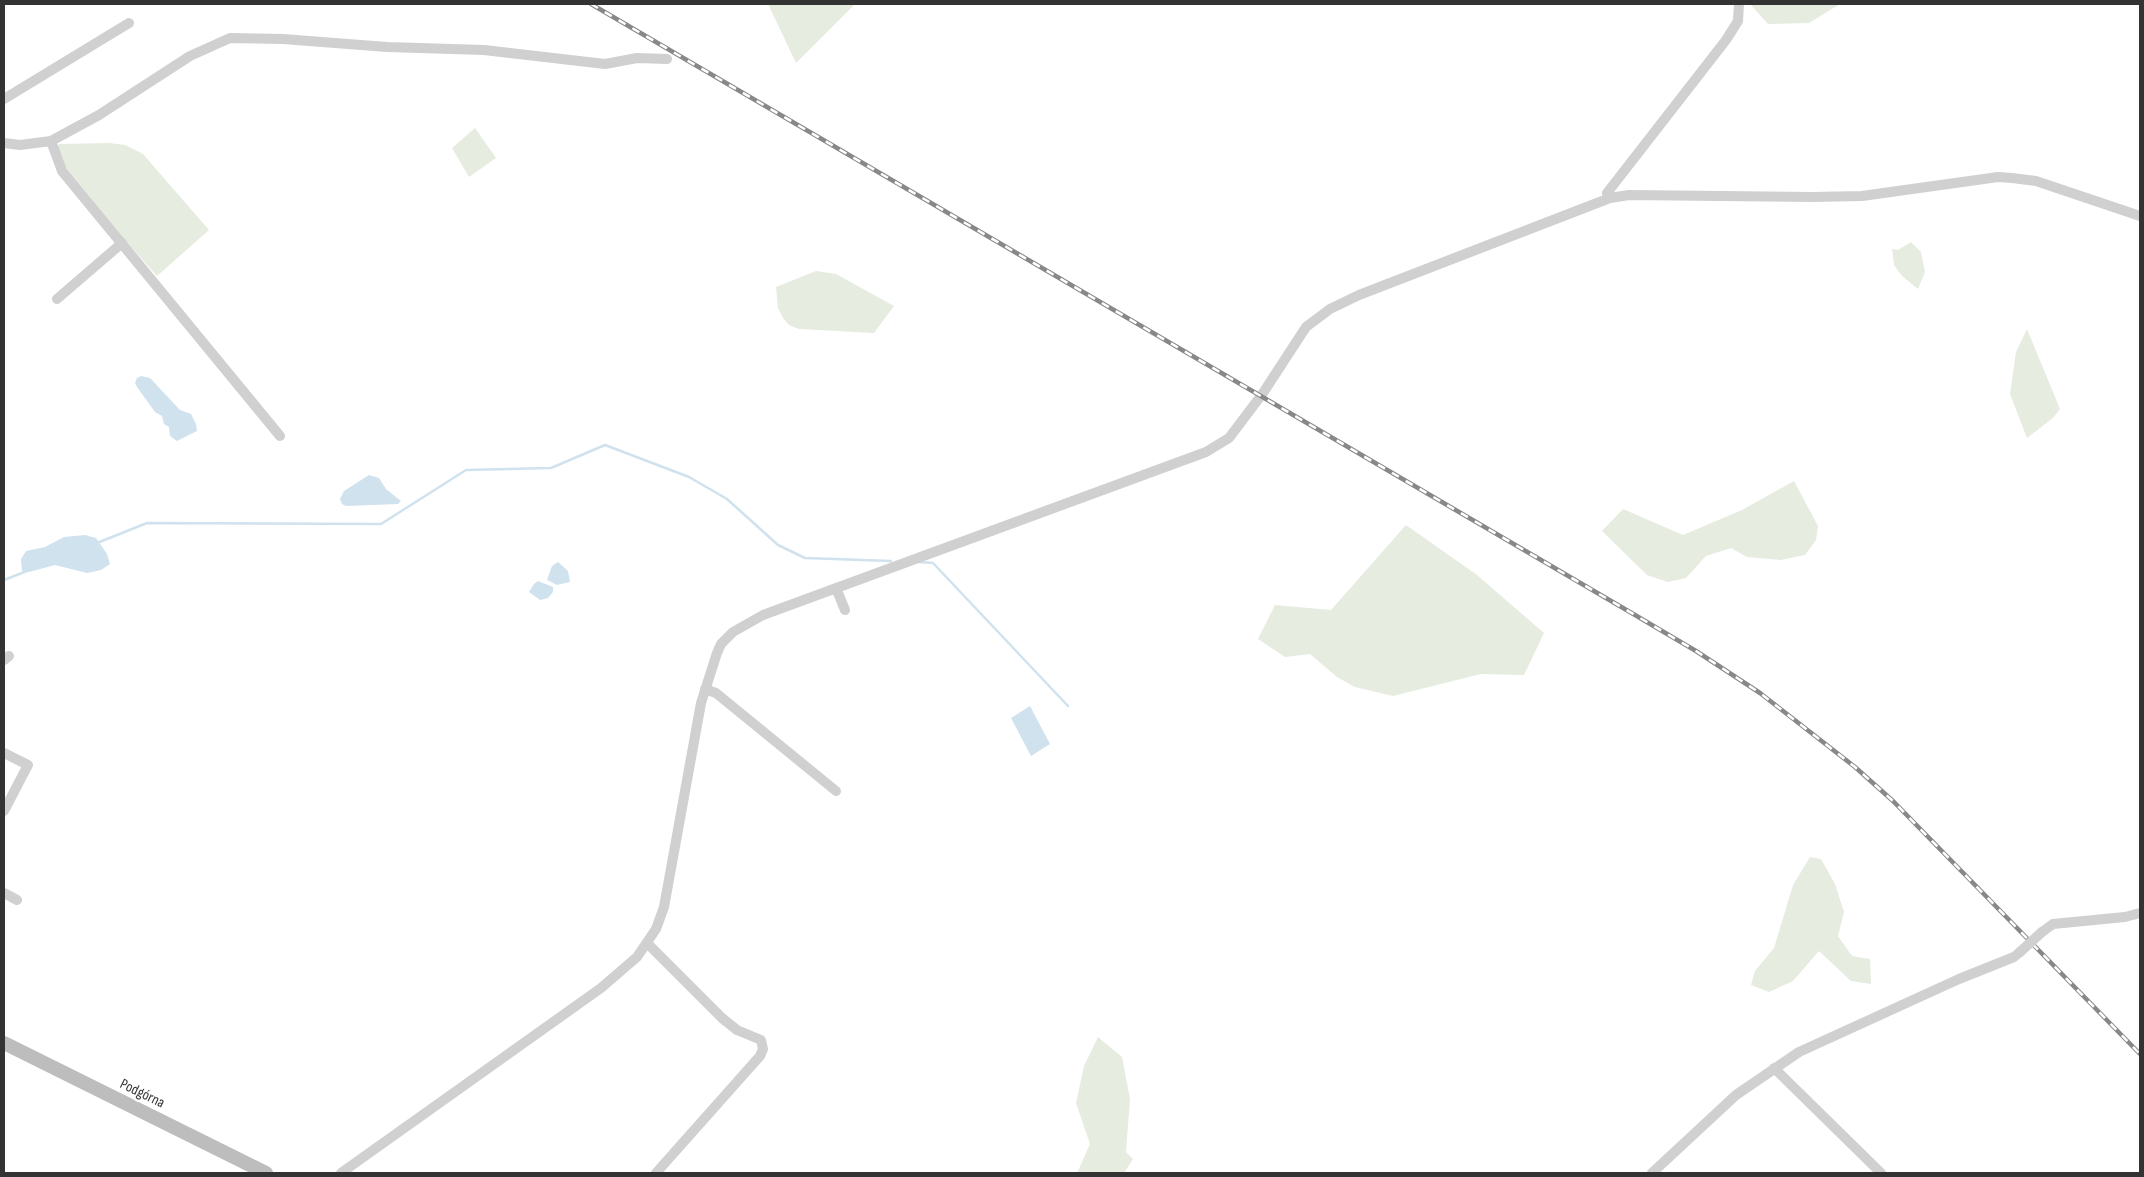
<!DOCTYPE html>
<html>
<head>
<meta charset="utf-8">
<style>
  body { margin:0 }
  #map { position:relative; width:2144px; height:1177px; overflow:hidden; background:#fff; font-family:"Sofia Sans Condensed",sans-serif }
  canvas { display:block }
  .frame { position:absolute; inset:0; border:5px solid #333; pointer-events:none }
</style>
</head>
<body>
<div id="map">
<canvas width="2144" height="1177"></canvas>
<div class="frame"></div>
</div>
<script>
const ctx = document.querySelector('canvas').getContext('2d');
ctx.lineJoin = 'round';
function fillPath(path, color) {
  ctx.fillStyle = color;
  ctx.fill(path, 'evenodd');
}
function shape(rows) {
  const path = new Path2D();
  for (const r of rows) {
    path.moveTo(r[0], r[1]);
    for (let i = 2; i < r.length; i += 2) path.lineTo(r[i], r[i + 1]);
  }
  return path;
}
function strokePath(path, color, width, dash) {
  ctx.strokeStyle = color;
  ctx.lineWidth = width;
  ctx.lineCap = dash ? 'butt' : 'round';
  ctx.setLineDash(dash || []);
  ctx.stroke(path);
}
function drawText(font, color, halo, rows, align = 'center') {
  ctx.font = font + ' "Sofia Sans Condensed",sans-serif';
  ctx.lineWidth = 5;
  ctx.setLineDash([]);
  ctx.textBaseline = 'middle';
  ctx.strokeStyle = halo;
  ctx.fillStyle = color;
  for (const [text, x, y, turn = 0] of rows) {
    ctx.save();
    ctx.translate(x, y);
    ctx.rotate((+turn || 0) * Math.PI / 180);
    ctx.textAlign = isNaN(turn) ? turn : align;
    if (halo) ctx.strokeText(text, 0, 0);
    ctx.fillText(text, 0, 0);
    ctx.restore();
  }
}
const green = shape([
  [768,4,855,4,796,63],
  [1750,4,1840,4,1809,23,1768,24],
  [475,128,496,158,469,177,452,148],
  [109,143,125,145,143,154,209,230,157,276,125,240,64,165,56,150,59,144],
  [1911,242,1921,252,1925,272,1918,289,1902,276,1894,265,1892,249,1898,250],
  [816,271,836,274,894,306,874,333,799,329,789,325,783,318,778,308,776,287],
  [2027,329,2060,409,2053,418,2027,438,2010,394,2016,352],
  [1794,481,1818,526,1816,540,1805,555,1781,560,1747,557,1731,548,1706,556,1686,578,1668,582,1647,575,1602,531,1623,509,1683,535,1742,510],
  [1406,525,1477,575,1544,633,1524,675,1481,674,1393,696,1355,687,1337,677,1310,654,1285,657,1258,639,1275,605,1331,610],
  [1810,857,1821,859,1835,884,1844,912,1838,936,1852,956,1870,959,1871,984,1851,981,1819,951,1793,981,1769,992,1751,985,1755,971,1774,948,1793,885],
  [1098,1037,1122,1057,1130,1099,1126,1152,1133,1159,1124,1173,1077,1173,1090,1144,1076,1103,1084,1066]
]);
const water = shape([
  [141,376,150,378,180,410,191,414,196,424,197,431,177,441,170,436,169,427,164,424,162,416,155,412,137,387,135,383,137,378],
  [369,475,379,478,386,489,401,501,398,504,346,506,342,504,340,499,344,491],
  [85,535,96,538,107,554,110,564,101,570,87,573,55,565,29,572,22,571,21,559,26,551,45,547,64,537],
  [558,562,568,571,570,582,557,585,547,580,552,566],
  [538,581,553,587,553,592,548,598,540,600,529,592,534,584],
  [1030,706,1050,744,1031,756,1011,718]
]);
const stream = shape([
  [97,543,147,523,381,524,466,470,551,468,605,445,689,477,727,499,778,545,805,558,891,561],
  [919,562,933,563,1068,706],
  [4,580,27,571]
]);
const street = shape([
  [4,99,129,23],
  [51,141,62,171,280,436],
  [4,143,20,145,51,141,99,115,190,56,230,38,283,39,387,47,484,50,605,64,637,58,667,59],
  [1610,198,1607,193,1726,40,1738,21,1739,4],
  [57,299,122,243],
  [836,588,845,610],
  [4,660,9,656],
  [705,689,716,693,836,791],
  [4,753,28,765,4,811],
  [4,893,17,900],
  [2042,932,2053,924,2125,917,2140,913],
  [647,943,722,1018,737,1030,761,1040,763,1049,760,1056,656,1173],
  [1774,1068,1881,1173],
  [341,1173,601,988,637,957,656,929,664,907,701,703,717,653,721,644,733,632,763,615,1206,452,1229,438,1263,393,1306,327,1330,309,1359,295,1610,198,1629,195,1812,197,1862,196,1998,177,2012,178,2036,181,2140,216],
  [1652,1173,1736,1095,1799,1052,1959,979,2014,957,2020,952]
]);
const secondary = shape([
  [4,1043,266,1173]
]);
const rail = shape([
  [591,4,1635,615,1696,651,1760,693,1855,767,1893,801,2140,1054]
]);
const streetBridge = shape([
  [2020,952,2042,932]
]);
const streetNames = [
  ["Podgórna",142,1094,26]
];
fillPath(green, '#e6ecdf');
fillPath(water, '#cfe2ee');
strokePath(stream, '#cfe2ee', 2.5);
strokePath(street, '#d0d0d0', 10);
strokePath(secondary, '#bdbdbd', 14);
strokePath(rail, '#888', 4.5);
strokePath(rail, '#fff', 2.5, [8]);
strokePath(streetBridge, '#d0d0d0', 10);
drawText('15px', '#333', '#fff', streetNames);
</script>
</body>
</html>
